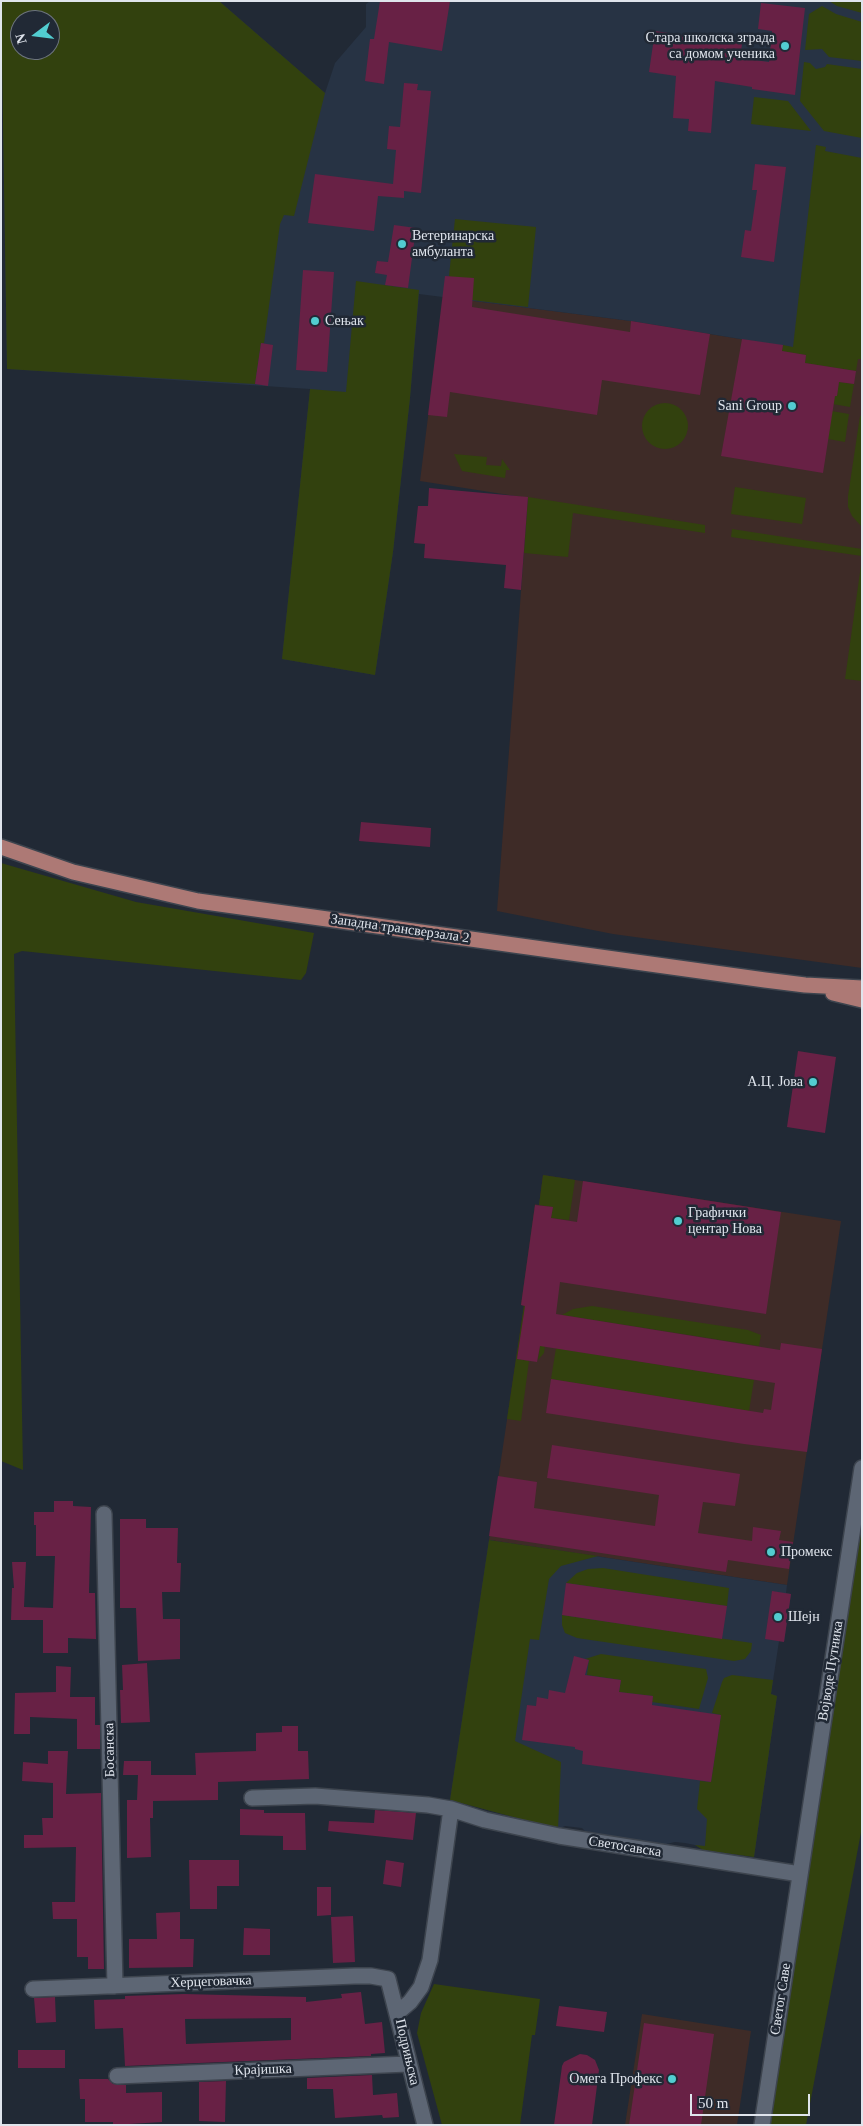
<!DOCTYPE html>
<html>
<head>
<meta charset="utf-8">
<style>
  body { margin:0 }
  #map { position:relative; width:863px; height:2126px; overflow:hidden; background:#212935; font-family:Georgia,serif }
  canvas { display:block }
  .frame { position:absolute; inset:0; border:2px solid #dfe4ec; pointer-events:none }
  .north { position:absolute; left:10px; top:10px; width:50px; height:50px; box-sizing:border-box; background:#212935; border:1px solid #6d747e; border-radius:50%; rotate:255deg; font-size:14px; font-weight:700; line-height:20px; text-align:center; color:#dfe4ec }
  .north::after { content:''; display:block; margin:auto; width:18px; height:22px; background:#52cdd0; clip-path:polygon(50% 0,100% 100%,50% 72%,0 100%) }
  .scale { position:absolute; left:690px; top:2094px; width:120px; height:22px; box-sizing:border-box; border:2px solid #dfe4ec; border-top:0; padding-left:6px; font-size:15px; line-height:18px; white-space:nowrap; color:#dfe4ec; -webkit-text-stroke:4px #212935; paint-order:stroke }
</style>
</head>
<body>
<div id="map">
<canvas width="863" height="2126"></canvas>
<div class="frame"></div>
<div class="north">N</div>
<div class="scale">50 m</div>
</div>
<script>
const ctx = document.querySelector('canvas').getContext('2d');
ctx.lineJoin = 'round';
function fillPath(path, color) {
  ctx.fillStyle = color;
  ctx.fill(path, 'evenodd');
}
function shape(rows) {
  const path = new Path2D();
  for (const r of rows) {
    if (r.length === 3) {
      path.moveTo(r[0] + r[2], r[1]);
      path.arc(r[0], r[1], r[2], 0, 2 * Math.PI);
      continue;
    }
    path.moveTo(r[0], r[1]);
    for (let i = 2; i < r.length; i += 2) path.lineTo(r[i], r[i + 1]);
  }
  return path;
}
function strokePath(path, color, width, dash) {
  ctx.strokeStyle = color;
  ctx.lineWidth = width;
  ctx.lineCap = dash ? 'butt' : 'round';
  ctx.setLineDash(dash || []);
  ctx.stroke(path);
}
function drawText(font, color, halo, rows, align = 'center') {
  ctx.font = font + ' Georgia,serif';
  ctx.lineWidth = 5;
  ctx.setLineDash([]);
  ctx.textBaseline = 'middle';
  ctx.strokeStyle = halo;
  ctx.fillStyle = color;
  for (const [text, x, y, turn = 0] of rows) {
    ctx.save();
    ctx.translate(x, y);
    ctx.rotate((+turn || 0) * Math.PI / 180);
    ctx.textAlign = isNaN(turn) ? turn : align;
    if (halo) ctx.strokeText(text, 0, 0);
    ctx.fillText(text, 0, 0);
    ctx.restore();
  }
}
const commercial = shape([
  [443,297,631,321,862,359,862,968,613,934,497,911,528,498,420,481],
  [543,1175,841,1221,787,1585,489,1540,524,1306,521,1305,535,1204,539,1205],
  [642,2014,751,2031,737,2125,625,2125]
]);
const built = shape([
  [1,1,219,1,325,93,335,63,366,27,366,4,370,1,862,1,862,359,631,321,419,294,410,398,393,552,375,675,282,659,310,389,7,369],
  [20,20,50,20,50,50,20,50],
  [489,1540,787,1585,786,1593,791,1594,784,1642,779,1641,771,1694,777,1696,754,1857,703,1850,695,1845,685,1843,675,1842,662,1845,588,1834,582,1828,565,1826,558,1829,450,1800]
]);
const green = shape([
  [1,1,219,1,325,93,294,216,284,215,280,224,264,343,261,343,255,384,7,369],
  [20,20,50,20,50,50,20,50],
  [829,1,862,1,862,13,837,6],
  [822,6,836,14,862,22,862,61,829,57,822,49,805,50,809,14],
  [804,62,810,63,816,69,825,67,827,64,862,69,862,138,824,131,800,101],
  [754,97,788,101,811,131,751,124],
  [816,145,826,147,825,151,862,158,862,359,858,359,856,371,805,363,806,355,782,351,783,345,793,347],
  [455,219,536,227,528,307,472,300,449,276],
  [356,281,419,290,410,398,393,552,375,675,282,659,310,389,346,392],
  [839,382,854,384,850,407,809,400,810,392,837,396],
  [665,426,23],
  [808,407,849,414,845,442,828,439,831,418],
  [860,416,862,416,862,527,852,516,848,507,848,496],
  [454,454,487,457,486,465,501,466,502,459,510,470,506,470,505,478,462,471],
  [735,487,806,498,802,524,731,514],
  [528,497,705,525,705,533,573,513,568,557,524,553],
  [732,529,862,549,862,556,731,537],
  [862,558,862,681,845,679],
  [1,863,136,902,314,933,306,973,301,980,22,951,14,954,23,1470,1,1461],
  [543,1175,575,1180,569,1220,551,1218,553,1207,539,1205],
  [524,1305,550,1309,544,1353,538,1360,545,1311,525,1308,517,1359,529,1361,521,1421,507,1419],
  [592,1306,748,1330,761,1335,759,1346,562,1315,573,1309],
  [556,1348,754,1380,749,1411,551,1379],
  [862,1494,862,1827,806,2125,765,2125],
  [489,1540,598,1556,561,1566,549,1579,539,1640,530,1639,515,1741,561,1762,558,1829,450,1800],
  [603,1568,729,1588,727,1606,566,1583,577,1573,588,1569],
  [562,1615,752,1643,751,1651,745,1659,734,1661,577,1638,565,1633,562,1625],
  [601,1654,706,1669,708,1678,699,1709,652,1702,653,1696,619,1692,621,1680,587,1675,589,1660,585,1659],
  [732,1675,773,1680,771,1694,777,1696,754,1857,703,1850,695,1845,705,1846,707,1819,697,1809,700,1781,711,1782,721,1715,712,1713,722,1682,724,1678],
  [434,1984,540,1999,535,2035,532,2035,520,2125,442,2125,417,2033,421,2013]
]);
const building = shape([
  [380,1,450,1,442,51,389,42,384,84,365,81,370,39,374,39],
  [761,3,805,8,795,95,752,89,752,87,715,81,711,133,688,131,689,119,673,118,676,76,649,72,655,31,742,44,740,58,769,62,772,31,758,29],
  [404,83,418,84,417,90,431,91,421,193,404,191,404,198,378,196,374,231,308,223,315,174,393,184,396,150,387,149,389,126,400,127],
  [755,164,786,167,774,262,741,257,745,230,751,231,757,190,752,190],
  [394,225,416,228,408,288,385,285,387,275,375,273,377,261,388,262],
  [303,270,334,272,327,372,296,370],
  [445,276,474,278,472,307,630,332,631,321,710,334,700,395,602,380,597,415,450,392,447,417,428,415],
  [742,339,783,345,782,351,806,355,805,363,856,371,854,384,839,382,837,396,835,396,823,473,721,456],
  [261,343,273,345,268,386,255,384],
  [429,488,528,497,521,590,504,588,506,565,424,558,425,544,414,543,418,506,428,506],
  [361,822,431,828,430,847,359,841],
  [798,1051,836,1057,825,1133,787,1127],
  [583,1181,781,1212,766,1314,560,1282,556,1314,780,1350,781,1343,822,1349,807,1452,744,1444,546,1413,551,1379,763,1413,764,1409,771,1410,775,1383,540,1346,537,1362,517,1359,525,1306,521,1305,535,1205,553,1207,551,1218,577,1222],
  [552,1445,740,1474,735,1506,703,1502,698,1533,752,1541,753,1527,781,1531,779,1540,793,1542,789,1569,728,1560,726,1572,489,1536,498,1476,537,1482,534,1508,655,1526,659,1495,547,1478],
  [54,1501,73,1501,73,1506,91,1507,89,1593,95,1593,96,1639,68,1638,68,1653,43,1653,43,1620,11,1620,12,1588,14,1588,12,1562,26,1562,24,1607,53,1608,55,1556,36,1556,36,1525,34,1525,34,1512,54,1512],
  [120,1519,146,1519,146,1528,178,1528,177,1563,181,1563,180,1592,162,1592,163,1619,180,1619,180,1659,138,1661,136,1608,120,1608],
  [566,1583,727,1606,722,1639,562,1615],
  [772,1591,791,1594,784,1642,765,1639],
  [574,1656,589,1660,585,1675,621,1680,619,1692,653,1696,652,1705,721,1715,711,1782,582,1764,583,1751,575,1749,575,1747,522,1740,527,1705,536,1706,537,1697,548,1699,549,1690,565,1693],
  [147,1663,150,1722,121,1723,120,1690,123,1690,122,1665],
  [56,1666,71,1667,70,1697,95,1697,95,1725,100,1725,100,1749,77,1749,77,1719,30,1717,30,1734,14,1734,15,1693,56,1692],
  [282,1726,298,1726,298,1751,308,1751,309,1779,218,1782,218,1800,153,1801,153,1818,150,1818,151,1857,127,1858,127,1800,137,1800,138,1775,123,1775,124,1761,151,1761,151,1775,196,1775,195,1753,256,1751,256,1733,282,1732],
  [48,1751,68,1751,66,1794,101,1793,104,1969,88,1969,88,1957,77,1957,77,1919,53,1919,52,1902,75,1902,76,1847,24,1848,24,1835,43,1835,42,1818,53,1818,53,1783,22,1781,23,1762,48,1764],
  [240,1809,264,1810,264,1813,305,1813,306,1850,283,1850,283,1836,240,1835],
  [375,1810,416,1813,413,1840,328,1831,329,1821,374,1823],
  [189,1860,239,1860,239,1886,217,1886,217,1909,190,1909],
  [386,1860,404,1863,401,1887,383,1884],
  [317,1887,331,1887,331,1915,317,1916],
  [180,1912,180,1939,194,1939,193,1967,129,1968,129,1939,157,1939,156,1913],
  [353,1916,355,1962,333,1963,331,1917],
  [244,1928,270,1929,270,1955,243,1955],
  [361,1992,365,2024,382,2022,385,2053,371,2054,371,2056,125,2066,123,2028,95,2029,94,2000,125,1999,125,1996,184,1994,306,1997,306,2002,342,1998,341,1994],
  [291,2018,291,2040,186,2044,185,2019],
  [55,1997,56,2022,36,2023,34,1998],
  [559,2006,607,2012,604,2032,556,2026],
  [644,2023,714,2034,701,2125,629,2125],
  [18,2050,65,2050,65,2068,18,2068],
  [580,2054,587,2055,595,2060,599,2070,592,2125,554,2125,562,2066,564,2062],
  [372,2075,373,2095,397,2093,399,2117,383,2118,382,2115,335,2118,333,2089,307,2089,307,2078],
  [79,2079,108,2079,113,2084,126,2085,126,2093,162,2092,162,2122,113,2125,113,2122,85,2122,85,2099,80,2099],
  [226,2081,225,2122,199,2121,199,2082]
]);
const minor = shape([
  [104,1514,115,1986],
  [252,1798,315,1796,428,1805,451,1809,485,1820,559,1836,800,1874],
  [33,1989,355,1976,371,1976,388,1979,425,2125],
  [397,2013,410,2002,421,1987,430,1960,451,1809],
  [117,2076,408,2064],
  [762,2125,862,1468]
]);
const major = shape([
  [1,847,73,872,198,901,765,980,805,985,862,988],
  [833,993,862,1000]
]);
const markers = [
  [785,46,5,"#52cdd0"],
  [402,244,5,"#52cdd0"],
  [315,321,5,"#52cdd0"],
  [792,406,5,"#52cdd0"],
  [813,1082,5,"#52cdd0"],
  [678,1221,5,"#52cdd0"],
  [771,1552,5,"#52cdd0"],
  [778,1617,5,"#52cdd0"],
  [672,2079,5,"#52cdd0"]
];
const poiNames = [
  ["Стара школска зграда",775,38,"right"],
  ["са домом ученика",775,54,"right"],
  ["Ветеринарска",412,236],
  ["амбуланта",412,252],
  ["Сењак",325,321],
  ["Sani Group",782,406,"right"],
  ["А.Ц. Јова",803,1082,"right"],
  ["Графички",688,1213],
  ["центар Нова",688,1229],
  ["Промекс",781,1552],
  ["Шејн",788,1617],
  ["Омега Профекс",662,2079,"right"]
];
const streetNames = [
  ["Западна трансверзала 2",400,929,8],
  ["Војводе Путника",831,1671,-81],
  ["Босанска",110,1750,-91],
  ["Светосавска",625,1847,9],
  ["Херцеговачка",211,1982,-2],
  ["Светог Саве",781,1999,-81],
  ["Подрињска",407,2052,77],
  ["Крајишка",263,2070,-2]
];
fillPath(commercial, '#3e2b27');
fillPath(built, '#273344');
fillPath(green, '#32410e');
fillPath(building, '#682145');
strokePath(minor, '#3d444e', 18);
strokePath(major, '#3d444e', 18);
strokePath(minor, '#5d6674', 15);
strokePath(major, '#ad7975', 15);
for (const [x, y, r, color] of markers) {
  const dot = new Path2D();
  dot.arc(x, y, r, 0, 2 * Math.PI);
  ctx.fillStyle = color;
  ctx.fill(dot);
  strokePath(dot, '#212935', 2);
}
drawText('14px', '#dfe4ec', '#212935', poiNames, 'left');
drawText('14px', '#dfe4ec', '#212935', streetNames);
</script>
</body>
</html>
